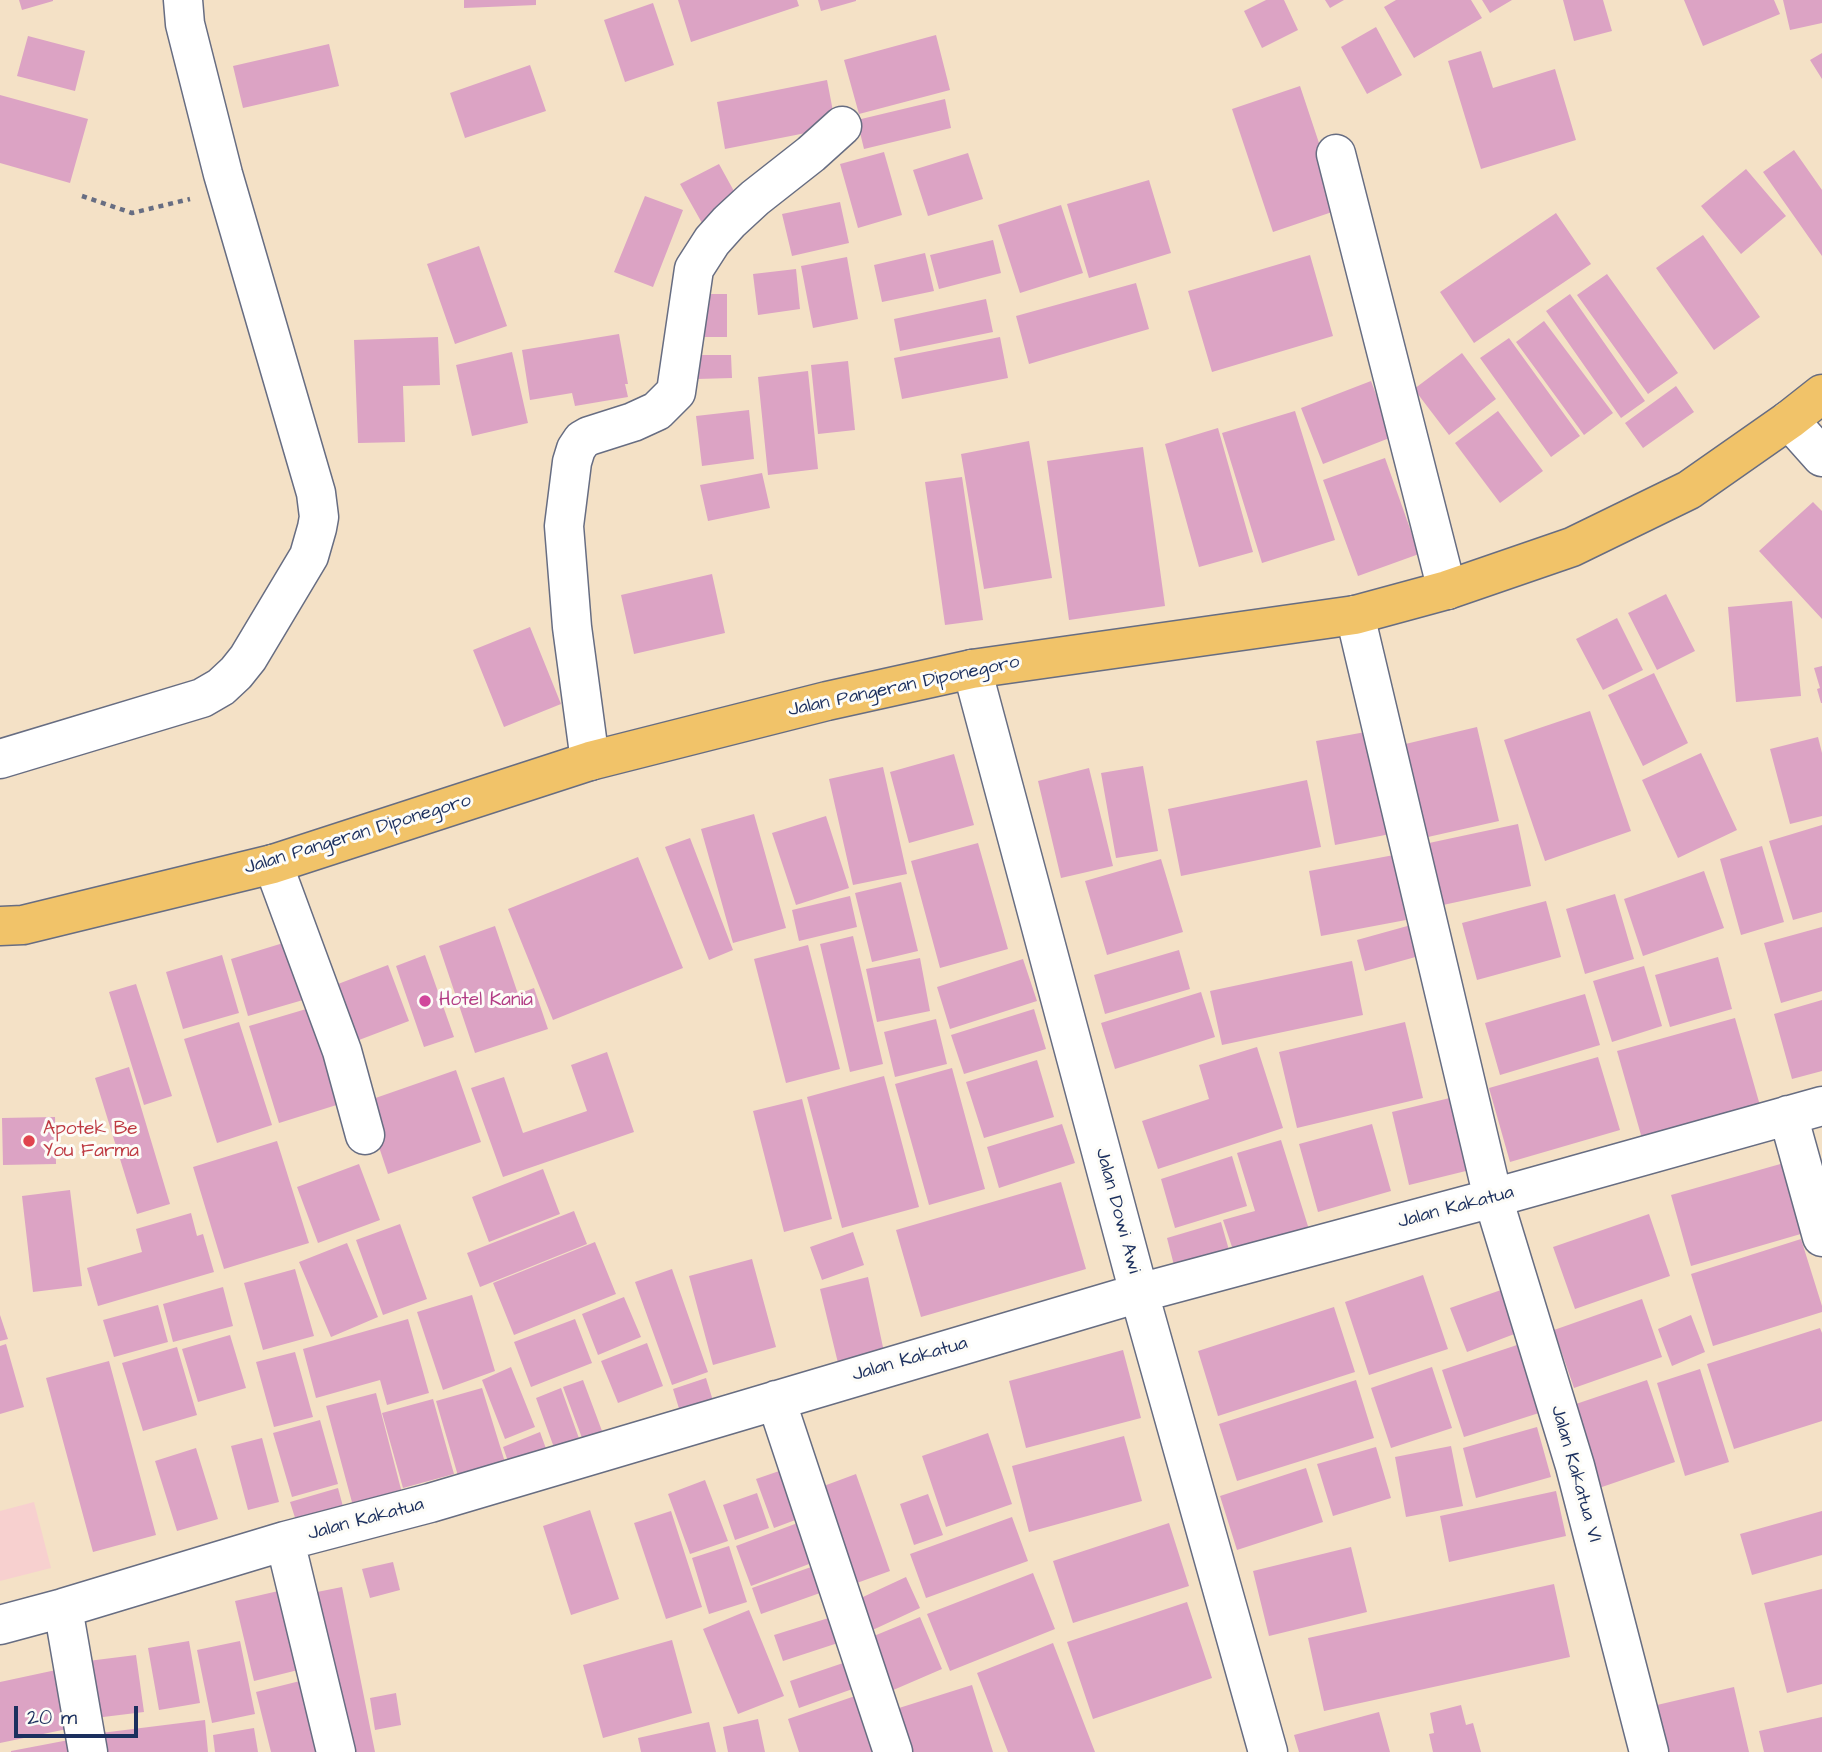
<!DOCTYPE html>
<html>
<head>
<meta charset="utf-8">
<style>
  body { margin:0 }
  #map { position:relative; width:1822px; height:1752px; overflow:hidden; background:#f4e1c6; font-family:"Architects Daughter",sans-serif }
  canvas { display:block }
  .scale { position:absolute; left:14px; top:1706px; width:124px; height:32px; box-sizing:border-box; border:4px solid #1b2f5e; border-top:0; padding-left:9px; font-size:21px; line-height:24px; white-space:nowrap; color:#1b2f5e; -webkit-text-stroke:5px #fdfcf7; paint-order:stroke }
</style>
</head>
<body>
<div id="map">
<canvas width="1822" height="1752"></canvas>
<div class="scale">20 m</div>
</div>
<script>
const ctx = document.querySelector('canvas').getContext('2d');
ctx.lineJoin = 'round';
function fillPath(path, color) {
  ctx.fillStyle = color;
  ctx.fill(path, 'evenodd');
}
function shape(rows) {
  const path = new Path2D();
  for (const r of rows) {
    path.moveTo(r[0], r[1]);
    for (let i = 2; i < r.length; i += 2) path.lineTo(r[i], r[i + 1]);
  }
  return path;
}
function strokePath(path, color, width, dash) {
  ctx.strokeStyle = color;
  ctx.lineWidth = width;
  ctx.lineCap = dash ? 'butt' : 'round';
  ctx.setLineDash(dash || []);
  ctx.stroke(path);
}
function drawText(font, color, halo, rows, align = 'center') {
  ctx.font = font + ' "Architects Daughter",sans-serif';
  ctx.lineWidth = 6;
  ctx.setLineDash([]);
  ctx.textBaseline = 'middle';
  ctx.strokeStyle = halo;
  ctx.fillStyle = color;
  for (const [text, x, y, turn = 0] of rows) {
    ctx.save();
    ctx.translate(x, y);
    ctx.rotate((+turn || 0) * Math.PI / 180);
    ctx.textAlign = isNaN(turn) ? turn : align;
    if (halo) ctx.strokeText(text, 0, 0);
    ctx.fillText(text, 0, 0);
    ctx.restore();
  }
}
const built = shape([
  [34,1502,51,1568,0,1581,0,1511]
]);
const building = shape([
  [19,0,53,0,53,1,22,10],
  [464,0,536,0,536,5,464,8],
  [678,0,797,0,799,6,691,42],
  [818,0,856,0,856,1,821,11],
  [1266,0,1284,0,1298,30,1262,48,1244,11],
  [1325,0,1344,0,1330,8],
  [1396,0,1471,0,1482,18,1414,58,1384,7],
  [1482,0,1512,0,1490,13],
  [1563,0,1603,0,1612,31,1574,41],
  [1684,0,1774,0,1780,14,1703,46],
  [1783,0,1822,0,1822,23,1790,30],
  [653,3,674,65,625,82,604,20],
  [1376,27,1402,75,1367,94,1341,47],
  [936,35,950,90,859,114,844,60],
  [28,36,85,51,75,91,17,76],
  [329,44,339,86,243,108,233,66],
  [1481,51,1493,88,1555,69,1576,140,1481,169,1448,61],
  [1822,53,1822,79,1810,60],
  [530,65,546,111,465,138,450,93],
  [827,80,836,127,725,149,717,102],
  [1300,86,1341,209,1273,232,1232,109],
  [0,95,88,119,70,183,0,163],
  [945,99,951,128,864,149,857,120],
  [1794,150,1822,190,1822,256,1763,172],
  [884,152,902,215,858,228,840,164],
  [968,153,983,199,928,216,913,170],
  [719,164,740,202,702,223,680,184],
  [1746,169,1786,216,1741,254,1701,206],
  [1149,180,1171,253,1089,278,1067,204],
  [645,196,683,210,653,287,614,272],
  [840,202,849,243,792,256,782,214],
  [1061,205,1083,273,1020,293,998,225],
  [1556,213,1591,264,1474,343,1440,292],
  [1703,235,1760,317,1714,350,1656,268],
  [993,240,1001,273,939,289,930,255],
  [479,246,507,326,455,344,427,264],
  [925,253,934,291,882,302,874,265],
  [1310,255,1333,336,1212,372,1188,291],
  [847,257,858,319,813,328,801,266],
  [796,269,800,309,758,315,753,274],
  [1607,274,1678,373,1648,394,1577,295],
  [1136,283,1149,329,1029,364,1016,316],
  [699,294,727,294,727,337,699,337],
  [1570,294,1645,401,1621,418,1546,311],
  [986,299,993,332,900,351,894,319],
  [1544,321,1613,413,1584,435,1516,342],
  [619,334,628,384,625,384,628,397,575,406,572,393,530,400,522,350],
  [438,337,440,385,403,386,405,442,358,443,354,340],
  [1000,337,1008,378,902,399,894,358],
  [1509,338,1580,436,1551,457,1480,358],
  [512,352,528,423,472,436,456,365],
  [1462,353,1496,399,1449,435,1414,389],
  [697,355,731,355,732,378,697,379],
  [848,361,855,430,818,434,811,365],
  [808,371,818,469,768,475,758,377],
  [1371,381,1392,437,1323,464,1301,408],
  [1676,386,1694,412,1643,448,1625,423],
  [749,410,754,459,702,466,696,416],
  [1295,411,1335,540,1262,563,1222,433],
  [1498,411,1543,471,1500,503,1455,443],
  [1218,428,1253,552,1199,567,1165,444],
  [1029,441,1052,578,984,589,961,454],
  [1143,447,1165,606,1069,620,1047,461],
  [1385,458,1419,554,1358,576,1323,480],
  [762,473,770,508,708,521,700,485],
  [962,477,983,620,945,625,925,482],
  [1813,502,1822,511,1822,619,1759,551],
  [712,574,725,633,634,654,621,595],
  [1666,594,1695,651,1657,670,1628,613],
  [1792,601,1801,696,1736,702,1728,607],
  [1617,618,1643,670,1603,690,1576,639],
  [530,627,561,704,504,727,473,650],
  [1822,666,1822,703,1821,703,1817,689,1820,688,1814,668],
  [1654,673,1688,743,1643,766,1608,695],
  [1590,711,1631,831,1545,861,1504,740],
  [1477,727,1499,821,1419,839,1397,746],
  [1371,731,1390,834,1335,845,1316,741],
  [1818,737,1822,753,1822,816,1790,824,1770,749],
  [1701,753,1737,830,1678,858,1642,780],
  [954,754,974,825,909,843,890,772],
  [1143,766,1158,851,1116,858,1101,773],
  [883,767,907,874,853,885,829,779],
  [1089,768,1113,866,1061,878,1038,781],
  [1307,780,1321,847,1181,876,1168,809],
  [754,814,786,928,733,943,701,829],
  [826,816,849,888,796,905,772,833],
  [1518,824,1531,886,1443,905,1429,843],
  [1822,825,1822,912,1793,920,1769,841],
  [690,838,733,950,709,960,665,847],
  [978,843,1008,949,940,968,911,861],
  [1762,846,1784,922,1741,935,1720,859],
  [1394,855,1406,920,1321,936,1309,871],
  [638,857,683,968,553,1020,508,909],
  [1161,859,1183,932,1107,955,1085,881],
  [1704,871,1724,928,1643,956,1624,899],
  [901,882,918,951,872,962,855,893],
  [1615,894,1634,959,1585,974,1566,909],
  [850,896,857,927,799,941,792,910],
  [1546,901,1561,957,1477,980,1462,923],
  [1411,925,1419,956,1365,971,1357,940],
  [495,926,518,994,534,988,548,1029,475,1053,439,946],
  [1822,927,1822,991,1781,1003,1764,943],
  [853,936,883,1064,850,1072,820,944],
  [293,940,310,998,248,1016,231,959],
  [808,945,840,1069,786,1083,754,959],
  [1179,950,1190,989,1105,1014,1094,975],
  [222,955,239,1013,183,1029,166,972],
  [425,955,454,1037,424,1047,396,966],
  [1718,957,1732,1009,1670,1027,1655,975],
  [920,958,930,1011,877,1022,866,969],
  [1023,959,1037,1001,950,1029,937,987],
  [1352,961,1363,1015,1222,1045,1210,991],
  [388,965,409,1021,359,1040,338,984],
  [1644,966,1662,1026,1612,1042,1593,981],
  [136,984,172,1096,144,1105,109,992],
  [1201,992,1215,1037,1115,1069,1101,1023],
  [1585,994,1600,1045,1500,1075,1485,1023],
  [1822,1000,1822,1071,1792,1079,1774,1014],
  [313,1007,343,1103,279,1123,249,1026],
  [1034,1009,1046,1049,964,1074,951,1035],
  [1735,1018,1761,1109,1643,1142,1617,1051],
  [936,1019,947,1064,895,1077,884,1032],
  [239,1022,272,1125,217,1143,184,1039],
  [1405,1022,1423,1098,1297,1128,1279,1052],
  [1257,1047,1283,1128,1158,1169,1142,1121,1209,1099,1199,1065],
  [607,1052,634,1132,503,1177,471,1088,504,1077,523,1133,587,1111,571,1065],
  [1598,1057,1620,1130,1510,1162,1489,1088],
  [1037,1060,1054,1117,984,1138,966,1082],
  [129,1067,170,1204,137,1214,95,1078],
  [952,1068,985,1189,929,1205,895,1084],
  [456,1070,481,1142,388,1174,364,1102],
  [884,1076,919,1207,842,1228,807,1097],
  [1458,1096,1474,1169,1409,1185,1392,1112],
  [802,1099,832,1219,784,1232,753,1111],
  [55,1117,56,1164,3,1165,2,1118],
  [1062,1124,1075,1163,999,1188,987,1147],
  [1372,1124,1391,1191,1318,1212,1299,1144],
  [1281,1140,1312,1239,1237,1262,1223,1220,1255,1211,1237,1153],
  [277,1141,309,1243,224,1269,193,1167],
  [1232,1156,1247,1206,1175,1228,1161,1179],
  [1791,1161,1811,1231,1691,1266,1671,1195],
  [359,1164,380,1220,318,1243,297,1187],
  [543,1169,560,1214,489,1242,472,1197],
  [1061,1182,1086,1269,921,1317,896,1230],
  [70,1190,82,1286,33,1292,22,1196],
  [574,1211,587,1244,480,1287,467,1253],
  [191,1213,197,1236,203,1234,214,1272,98,1306,87,1268,142,1252,136,1229],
  [1649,1214,1670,1276,1575,1309,1553,1247],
  [1221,1222,1231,1257,1176,1273,1167,1238],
  [400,1224,427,1299,383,1315,356,1240],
  [853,1232,864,1265,822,1280,810,1247],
  [1801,1239,1822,1306,1822,1312,1713,1346,1691,1274],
  [595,1242,616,1294,514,1335,493,1283],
  [347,1243,378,1317,331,1337,299,1262],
  [752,1259,776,1347,713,1365,689,1276],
  [295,1269,314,1336,263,1350,244,1283],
  [672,1269,708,1372,672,1385,635,1282],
  [1423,1275,1448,1349,1369,1375,1345,1302],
  [868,1277,884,1352,838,1363,820,1289],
  [223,1287,233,1326,173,1342,163,1304],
  [1501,1290,1517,1333,1467,1352,1450,1308],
  [472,1295,495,1371,443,1390,417,1312],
  [624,1297,641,1337,598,1355,582,1314],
  [1642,1299,1662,1357,1574,1388,1554,1330],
  [158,1305,168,1342,114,1357,103,1320],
  [1334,1307,1355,1372,1218,1416,1198,1351],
  [0,1315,8,1339,0,1341],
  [1691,1315,1705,1352,1672,1366,1658,1329],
  [408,1319,429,1393,387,1405,380,1380,316,1398,303,1349],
  [575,1319,592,1363,531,1387,514,1342],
  [1820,1328,1822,1333,1822,1421,1734,1449,1707,1364],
  [230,1335,246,1388,198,1402,182,1349],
  [647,1343,663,1386,618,1403,601,1361],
  [6,1344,24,1407,0,1414,0,1346],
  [1517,1345,1539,1413,1464,1437,1442,1370],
  [177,1347,197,1415,143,1431,122,1363],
  [1123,1350,1141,1418,1026,1448,1009,1381],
  [295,1352,313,1417,274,1427,256,1362],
  [109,1361,156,1535,93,1552,46,1378],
  [511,1367,535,1427,505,1439,482,1380],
  [1432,1367,1452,1428,1391,1448,1371,1388],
  [1700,1369,1729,1462,1685,1476,1657,1383],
  [706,1378,714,1404,681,1415,673,1389],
  [583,1380,605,1439,585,1446,563,1387],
  [1356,1380,1374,1438,1237,1481,1219,1424],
  [1647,1380,1675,1462,1599,1488,1570,1406],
  [482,1388,508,1472,461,1486,436,1401],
  [561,1388,581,1444,556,1453,536,1398],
  [376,1393,402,1493,353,1506,326,1406],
  [433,1399,454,1474,403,1488,382,1413],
  [320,1420,338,1484,292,1497,273,1433],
  [1537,1427,1551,1477,1476,1498,1463,1448],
  [540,1432,549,1457,511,1470,503,1447],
  [988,1433,1012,1504,946,1527,922,1456],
  [1124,1436,1142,1501,1029,1532,1012,1466],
  [262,1438,279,1502,248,1510,231,1446],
  [1451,1446,1463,1506,1406,1517,1395,1457],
  [1376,1447,1391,1498,1333,1516,1317,1464],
  [196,1448,218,1519,177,1531,155,1461],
  [788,1468,806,1516,774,1528,756,1479],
  [1306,1468,1323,1522,1237,1550,1220,1496],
  [856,1474,890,1571,854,1584,821,1487],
  [705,1480,728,1541,690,1554,668,1494],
  [338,1488,345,1514,298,1527,290,1502],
  [1556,1491,1566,1536,1449,1562,1440,1516],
  [757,1493,769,1528,735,1540,723,1505],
  [928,1494,943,1535,914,1545,900,1504],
  [590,1510,619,1599,571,1615,543,1526],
  [671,1511,702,1607,666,1619,634,1523],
  [1822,1511,1822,1555,1752,1575,1740,1534],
  [1012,1517,1028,1561,926,1598,910,1554],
  [803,1521,817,1561,751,1586,736,1546],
  [1169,1523,1189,1586,1073,1623,1053,1561],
  [729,1546,747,1602,709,1614,692,1558],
  [1351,1547,1367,1612,1269,1636,1253,1571],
  [393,1562,400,1590,370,1598,362,1569],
  [811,1567,820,1593,761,1614,752,1588],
  [1033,1573,1055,1629,950,1671,927,1614],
  [906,1577,920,1608,864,1634,850,1603],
  [1554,1584,1570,1657,1324,1711,1308,1638],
  [342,1587,375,1752,345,1752,312,1593],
  [287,1589,306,1668,254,1681,235,1601],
  [1822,1589,1822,1684,1787,1693,1764,1603],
  [1187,1602,1212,1678,1093,1719,1067,1642],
  [749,1610,784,1696,738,1714,703,1629],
  [835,1616,844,1641,783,1661,774,1635],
  [920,1617,942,1669,891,1691,869,1638],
  [672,1640,692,1713,603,1738,583,1665],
  [189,1641,200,1703,159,1710,148,1648],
  [240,1641,255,1714,212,1723,197,1650],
  [1053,1643,1095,1752,1008,1752,977,1673],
  [136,1655,144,1712,95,1718,88,1661],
  [852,1660,861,1686,799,1708,790,1681],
  [56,1670,67,1729,0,1743,0,1682],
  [304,1680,322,1752,271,1752,256,1692],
  [972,1685,993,1752,913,1752,899,1708],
  [1734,1687,1749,1752,1668,1752,1657,1705],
  [396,1693,401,1725,375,1730,370,1698],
  [858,1695,877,1752,799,1752,788,1719],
  [1461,1705,1466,1725,1473,1723,1481,1752,1433,1752,1429,1734,1434,1733,1430,1713],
  [1379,1712,1390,1752,1299,1752,1294,1735],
  [1822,1717,1822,1752,1764,1752,1759,1731],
  [758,1719,765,1752,728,1752,723,1727],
  [205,1720,208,1752,103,1752,101,1733],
  [709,1722,716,1752,641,1752,638,1738],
  [254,1728,258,1752,215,1752,213,1735],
  [74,1739,76,1752,11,1752,11,1751]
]);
const path = shape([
  [82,196,132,213,190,199]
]);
const minor = shape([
  [1336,154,1447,590],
  [1789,420,1822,457],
  [1355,615,1493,1198,1575,1466,1649,1752],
  [972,669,1139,1293,1268,1752],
  [0,759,202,698,221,687,236,673,248,658,309,556,317,528,319,517,316,493,223,174,185,24,183,0],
  [590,761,572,627,564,526,572,462,576,449,582,440,589,436,633,422,657,411,676,392,694,269,712,241,729,222,755,198,811,154,842,126],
  [273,864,342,1051,365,1135],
  [1788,1115,1822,1237],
  [776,1400,893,1752],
  [285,1541,336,1752],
  [63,1608,88,1752],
  [0,1625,63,1608,285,1541,430,1503,1139,1293,1493,1198,1822,1106]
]);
const trunk = shape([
  [0,926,23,925,273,864,590,761,827,701,972,669,1355,615,1447,590,1572,547,1689,490,1789,420,1822,394]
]);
const markers = [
  [425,1001,7,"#d1479c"],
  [29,1141,7,"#e0444e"]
];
const streetNames = [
  ["Jalan Pangeran Diponegoro",904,687,-12],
  ["Jalan Pangeran Diponegoro",358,835,-17],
  ["Jalan Kakatua",1456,1208,-15],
  ["Jalan Dowi Awi",1117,1211,75],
  ["Jalan Kakatua",910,1360,-16],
  ["Jalan Kakatua VI",1575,1474,74],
  ["Jalan Kakatua",366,1520,-15]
];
const hotelNames = [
  ["Hotel Kania",439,1001]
];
const healthNames = [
  ["Apotek Be",43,1130],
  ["You Farma",43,1152]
];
fillPath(built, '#f7d0cf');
fillPath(building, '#dca3c4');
strokePath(minor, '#676d82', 41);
strokePath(trunk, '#676d82', 41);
strokePath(path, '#676d82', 4.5, [5, 5]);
strokePath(minor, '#fff', 38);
strokePath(trunk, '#f1c369', 38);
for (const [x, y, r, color] of markers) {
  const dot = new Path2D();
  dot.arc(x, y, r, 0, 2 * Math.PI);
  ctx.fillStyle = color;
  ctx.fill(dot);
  strokePath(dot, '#fdfcf7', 2.5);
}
drawText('19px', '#1b2f5e', '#fdfcf7', streetNames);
drawText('19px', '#b23c85', '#fdfcf7', hotelNames, 'left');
drawText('19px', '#be3a42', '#fdfcf7', healthNames, 'left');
</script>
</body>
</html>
